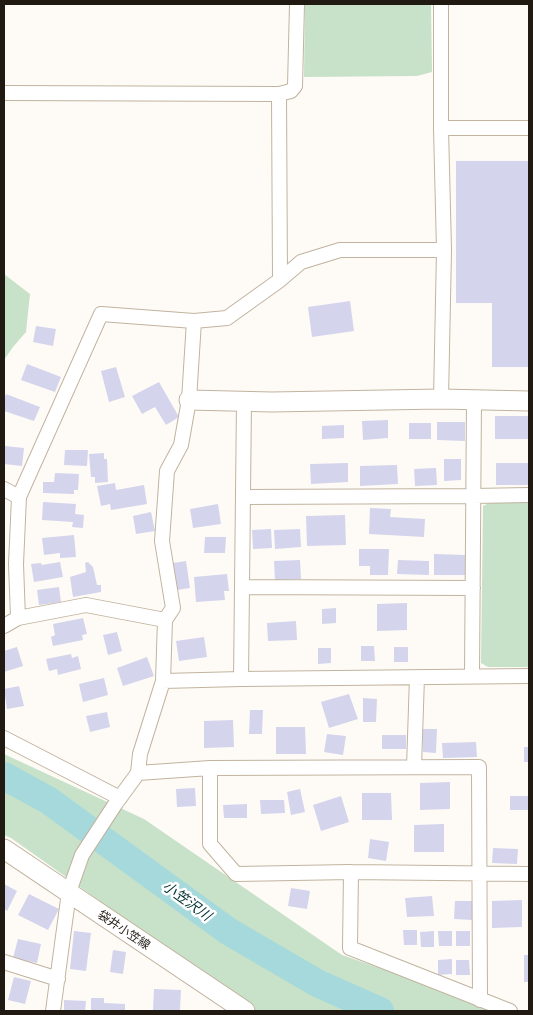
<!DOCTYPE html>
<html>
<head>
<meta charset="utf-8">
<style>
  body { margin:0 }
  #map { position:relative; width:533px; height:1015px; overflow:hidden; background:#fefbf7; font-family:Commissioner,sans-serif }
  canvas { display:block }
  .frame { position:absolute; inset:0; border:5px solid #201a13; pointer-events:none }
</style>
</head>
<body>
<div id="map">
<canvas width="533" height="1015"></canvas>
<div class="frame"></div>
</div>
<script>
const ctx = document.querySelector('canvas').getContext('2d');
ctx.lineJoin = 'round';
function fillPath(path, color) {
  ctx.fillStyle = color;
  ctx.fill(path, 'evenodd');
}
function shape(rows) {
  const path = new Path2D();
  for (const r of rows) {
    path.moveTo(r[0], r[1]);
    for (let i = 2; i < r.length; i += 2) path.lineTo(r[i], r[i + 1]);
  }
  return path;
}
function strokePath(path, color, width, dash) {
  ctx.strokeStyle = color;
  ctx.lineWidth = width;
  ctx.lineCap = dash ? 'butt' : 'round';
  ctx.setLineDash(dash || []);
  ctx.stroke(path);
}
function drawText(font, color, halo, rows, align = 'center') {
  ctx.font = font + ' Commissioner,"Noto Sans JP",sans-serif';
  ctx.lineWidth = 5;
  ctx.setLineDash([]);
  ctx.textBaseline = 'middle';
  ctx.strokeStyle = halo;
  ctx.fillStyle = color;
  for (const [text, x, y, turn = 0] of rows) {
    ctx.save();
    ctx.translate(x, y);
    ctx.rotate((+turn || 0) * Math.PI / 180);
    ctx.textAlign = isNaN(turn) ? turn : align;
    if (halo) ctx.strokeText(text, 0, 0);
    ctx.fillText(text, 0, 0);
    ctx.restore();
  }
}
const green = shape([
  [305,4,431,4,432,72,417,76,304,77],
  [4,274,30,294,26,332,13,347,4,360],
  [489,503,529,503,529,667,488,667,481,663,483,506],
  [4,754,144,819,342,955,504,1011,255,1011,11,838,4,835]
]);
const river = shape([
  [4,776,48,800,228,931,317,983,380,1011]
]);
const building = shape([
  [456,161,529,161,529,367,492,367,492,303,456,303],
  [350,301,354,331,312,337,308,307],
  [36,326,56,329,53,346,33,342],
  [27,364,61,377,55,392,21,380],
  [116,367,125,397,109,402,101,371],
  [159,382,179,417,166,425,155,407,142,414,132,396],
  [6,394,40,407,34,421,4,411,4,400],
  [495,416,529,416,529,439,495,439],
  [388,420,388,438,363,440,362,421],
  [437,422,465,422,465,441,437,440],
  [409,423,431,423,431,439,409,439],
  [344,425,344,438,322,439,322,426],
  [5,446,24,448,22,466,4,464],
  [65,450,88,450,87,466,64,465],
  [104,453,104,459,107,459,108,482,95,483,95,477,91,477,89,454],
  [444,459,461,459,461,480,444,481],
  [348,463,348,482,311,484,310,464],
  [496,463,529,463,529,485,496,485],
  [397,465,398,484,360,486,360,466],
  [436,468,437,485,415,486,414,469],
  [55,473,79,474,78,490,74,490,74,494,43,493,43,482,54,482],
  [115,483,116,490,144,485,147,504,111,510,110,504,101,506,97,486],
  [43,502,76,504,75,514,84,515,83,528,72,527,73,522,42,520],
  [218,504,221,524,193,528,190,509],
  [370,508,391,509,390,517,425,519,424,537,369,534],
  [151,512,155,531,136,534,133,516],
  [345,515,346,545,307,546,306,516],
  [271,529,272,548,253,549,252,530],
  [300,529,301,547,275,549,274,530],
  [74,535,76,557,60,558,60,553,44,555,42,538],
  [205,537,226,537,225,553,204,553],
  [359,549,389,549,388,575,370,575,370,566,359,566],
  [434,554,466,555,465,575,434,575],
  [300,560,301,579,275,580,274,561],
  [398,560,429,561,429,575,397,574],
  [186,561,190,588,177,590,173,563],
  [60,562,63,577,34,582,31,564,41,563,42,565],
  [88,562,93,567,97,585,101,585,101,592,73,597,70,577,86,572,85,563],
  [227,574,229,591,224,591,225,600,196,602,194,577],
  [59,587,61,602,39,605,37,590],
  [407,603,407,630,377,631,377,604],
  [336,608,336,623,322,624,322,609],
  [83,618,87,634,82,635,83,640,53,646,51,637,55,635,53,624],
  [296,621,297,640,268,641,267,623],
  [117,632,122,651,108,655,103,635],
  [204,637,207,657,179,661,176,641],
  [361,646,374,646,375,661,361,661],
  [17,647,23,666,4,672,4,651],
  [394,647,408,647,408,662,394,662],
  [318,648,331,648,331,663,318,664],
  [71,654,72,658,78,656,81,669,58,675,57,669,49,671,46,659],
  [147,657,154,676,123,686,117,668],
  [104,678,108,695,83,702,79,684],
  [19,686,24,706,7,709,4,689],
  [349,694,358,719,329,728,321,702],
  [363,698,377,699,376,722,363,722],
  [250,710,263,710,262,734,249,734],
  [107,712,110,727,90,732,86,716],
  [233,720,234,747,204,748,204,721],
  [276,727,305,727,306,754,276,754],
  [423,729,437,729,436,753,423,752],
  [327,734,346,736,343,755,324,752],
  [382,735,406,735,406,749,382,749],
  [476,742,477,757,443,758,442,743],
  [524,747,529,747,529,762,524,762],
  [450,782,450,809,420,810,420,783],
  [195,788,196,806,177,807,176,789],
  [300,789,305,812,291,815,287,792],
  [362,793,391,793,392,820,362,820],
  [341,796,349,822,321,831,313,805],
  [510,796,529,796,529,810,510,810],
  [260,800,284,800,285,813,261,814],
  [247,804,247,818,224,818,223,805],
  [444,824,444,852,414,852,414,825],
  [370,839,389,842,386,861,368,858],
  [493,848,518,849,517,864,492,863],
  [4,884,17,891,7,911,4,909],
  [291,888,310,891,307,909,288,906],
  [29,894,59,909,48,930,18,915],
  [432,896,434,916,407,917,405,898],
  [522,900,522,927,492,928,492,901],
  [455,901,474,901,473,920,454,919],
  [403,930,417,930,417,945,404,945],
  [74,931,91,933,86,971,70,969],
  [434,931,434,947,421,947,420,932],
  [438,931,452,931,452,946,439,946],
  [456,931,470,931,470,946,456,946],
  [18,939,41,944,37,963,13,958],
  [113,950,126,952,123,974,110,972],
  [524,955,529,955,529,982,524,982],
  [452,959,452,974,438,975,438,960],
  [456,960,469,960,470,975,456,975],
  [14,977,31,981,25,1004,8,1000],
  [154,989,181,990,180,1010,153,1010],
  [91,998,104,998,104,1003,125,1004,125,1011,91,1011],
  [64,1000,86,1001,85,1011,64,1011]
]);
const street = shape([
  [441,4,441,128,444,250,441,399],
  [4,93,279,94,280,280],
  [279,94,291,91,295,86,297,4],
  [441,128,529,128],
  [4,489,19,497],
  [243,497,473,496,529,495],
  [242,587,473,588],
  [18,618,16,564,19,497,101,314,194,321,227,318,280,280,301,262,340,250,444,250],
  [4,626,18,618,86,605,165,620],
  [472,676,474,399],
  [241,679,244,401],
  [163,681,241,679,529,676],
  [4,738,120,798],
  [414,767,417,677],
  [210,768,210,844,236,874,351,872,529,874],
  [138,773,210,768,479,767,480,1000],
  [351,872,350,948,510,1011],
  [4,962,58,979],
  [53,1011,69,892,82,855,116,803,138,773,140,754,163,681,165,620,173,608,162,541,167,471,181,445,189,400,194,321]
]);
const secondary = shape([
  [189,400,272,402,441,399,529,401],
  [4,849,245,1011]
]);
const streetNames = [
  ["袋井小笠線",124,930,34]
];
const waterNames = [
  ["小笠沢川",187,901,36]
];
fillPath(green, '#c8e1c9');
strokePath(river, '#a5d9db', 28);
fillPath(building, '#d4d4ec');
strokePath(street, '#c1b39e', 16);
strokePath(secondary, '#c1b39e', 21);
strokePath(street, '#fff', 14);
strokePath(secondary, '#fff', 19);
drawText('12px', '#201a13', '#fff', streetNames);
drawText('italic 14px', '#003133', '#fff', waterNames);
</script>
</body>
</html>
